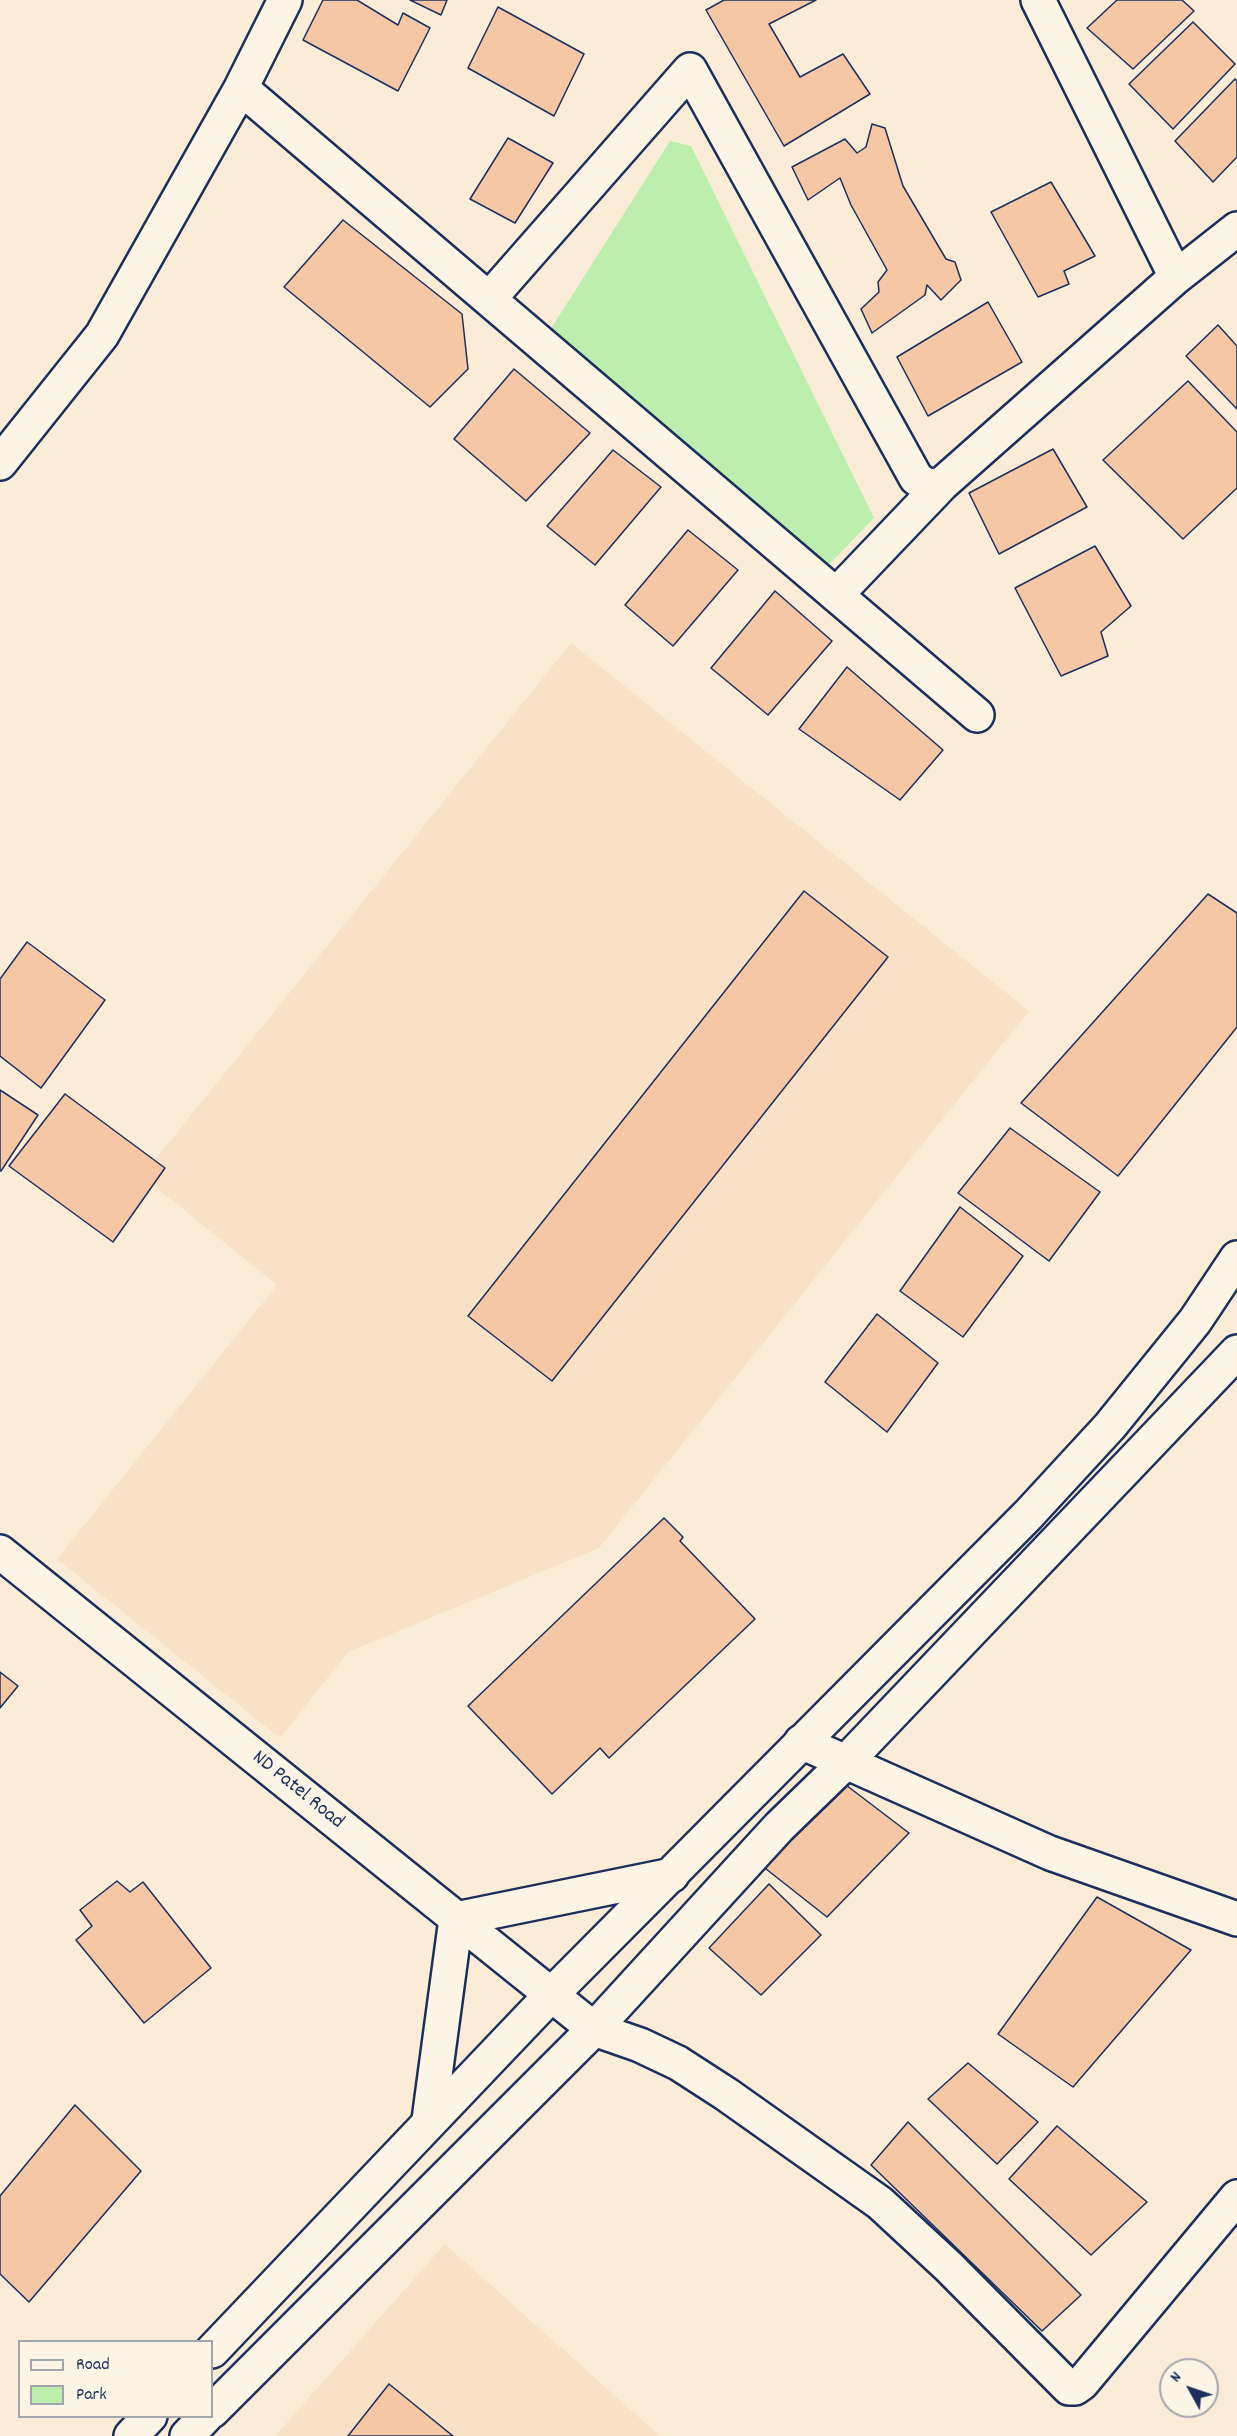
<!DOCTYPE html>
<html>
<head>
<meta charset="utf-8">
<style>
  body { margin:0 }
  #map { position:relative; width:1237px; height:2436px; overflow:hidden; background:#fbecd8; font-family:Dekko,sans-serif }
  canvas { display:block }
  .legend { position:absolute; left:18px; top:2340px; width:195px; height:78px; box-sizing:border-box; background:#fcf5e5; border:2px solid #a2a6af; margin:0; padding:8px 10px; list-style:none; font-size:18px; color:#1b2f5e }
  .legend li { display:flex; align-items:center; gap:12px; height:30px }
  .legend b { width:30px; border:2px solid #a2a6af }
  .north { position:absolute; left:1159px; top:2358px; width:60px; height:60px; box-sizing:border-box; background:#fcf5e5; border:2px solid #a2a6af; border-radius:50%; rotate:310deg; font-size:16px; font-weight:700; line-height:24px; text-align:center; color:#1b2f5e }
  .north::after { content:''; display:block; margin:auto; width:21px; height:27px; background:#1b2f5e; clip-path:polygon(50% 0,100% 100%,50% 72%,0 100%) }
</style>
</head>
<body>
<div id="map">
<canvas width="1237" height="2436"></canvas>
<ul class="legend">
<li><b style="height:8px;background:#fcf5e5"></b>Road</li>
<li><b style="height:16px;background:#bceeae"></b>Park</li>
</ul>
<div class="north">N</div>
</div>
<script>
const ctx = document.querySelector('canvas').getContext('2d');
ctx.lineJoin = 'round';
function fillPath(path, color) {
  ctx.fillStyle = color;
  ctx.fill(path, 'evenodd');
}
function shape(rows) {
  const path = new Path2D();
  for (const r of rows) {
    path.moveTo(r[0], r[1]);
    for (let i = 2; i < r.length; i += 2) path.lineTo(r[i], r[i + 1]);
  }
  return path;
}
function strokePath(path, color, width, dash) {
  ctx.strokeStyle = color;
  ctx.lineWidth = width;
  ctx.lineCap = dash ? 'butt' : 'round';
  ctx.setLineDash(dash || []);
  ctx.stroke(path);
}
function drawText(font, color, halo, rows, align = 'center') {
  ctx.font = font + ' Dekko,sans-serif';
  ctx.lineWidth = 5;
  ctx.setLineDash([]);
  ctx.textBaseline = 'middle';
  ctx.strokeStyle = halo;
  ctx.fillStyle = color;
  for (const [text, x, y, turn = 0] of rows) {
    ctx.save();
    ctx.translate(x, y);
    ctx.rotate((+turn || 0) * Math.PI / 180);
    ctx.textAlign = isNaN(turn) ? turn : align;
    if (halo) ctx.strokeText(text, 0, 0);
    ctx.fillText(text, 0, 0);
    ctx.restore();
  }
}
const built = shape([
  [571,643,1029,1011,599,1548,348,1652,280,1738,57,1559,277,1285,142,1176],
  [445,2244,660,2436,275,2436]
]);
const green = shape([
  [670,141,691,146,874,518,816,578,545,338]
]);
const building = shape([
  [323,0,357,0,398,25,403,13,430,28,398,91,303,40,323,0],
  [410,0,447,0,441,15,410,0],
  [724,0,816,0,769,24,800,77,843,54,870,94,784,146,706,10,724,0],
  [1117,0,1182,0,1194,11,1133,69,1087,28,1117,0],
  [498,7,584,54,554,116,468,68,498,7],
  [1193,22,1235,64,1173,129,1129,84,1193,22],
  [1235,79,1237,81,1237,157,1213,182,1175,141,1235,79],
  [872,124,885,128,903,186,946,259,955,262,961,280,941,300,927,285,925,295,872,333,861,309,879,292,878,282,887,270,851,205,840,178,808,200,792,167,845,139,857,153,866,147,872,124],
  [508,138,553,163,515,223,470,199,508,138],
  [1051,182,1095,256,1064,271,1069,284,1038,297,991,212,1051,182],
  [343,220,462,314,468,369,430,407,284,287,343,220],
  [988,302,1022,362,928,416,897,357,988,302],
  [1218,325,1237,346,1237,409,1186,356,1218,325],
  [514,369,590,433,526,501,454,439,514,369],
  [1188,381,1237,432,1237,488,1183,539,1103,460,1188,381],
  [1053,449,1087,507,999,554,969,493,1053,449],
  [613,450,661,487,595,565,547,526,613,450],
  [688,530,738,570,673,646,625,605,688,530],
  [1095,546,1131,606,1101,632,1108,656,1061,676,1015,588,1095,546],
  [775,591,832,641,768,715,711,668,775,591],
  [847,667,943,750,900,800,799,729,847,667],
  [804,891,888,957,552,1381,468,1316,804,891],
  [1208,894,1237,913,1237,1027,1118,1176,1021,1103,1208,894],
  [27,942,105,1000,41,1088,0,1056,0,979,27,942],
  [0,1090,38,1115,1,1171,0,1171,0,1090],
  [65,1094,165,1168,113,1242,9,1166,65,1094],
  [1010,1128,1100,1192,1049,1261,958,1193,1010,1128],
  [960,1207,1023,1256,963,1337,900,1291,960,1207],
  [877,1314,938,1363,887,1432,825,1382,877,1314],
  [664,1518,683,1537,680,1541,755,1619,609,1758,600,1748,552,1794,468,1706,664,1518],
  [0,1672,18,1686,0,1708,0,1672],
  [846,1785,909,1833,827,1917,761,1865,846,1785],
  [117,1881,130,1892,143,1882,211,1968,144,2023,76,1940,92,1926,80,1910,117,1881],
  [769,1884,821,1935,761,1995,709,1948,769,1884],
  [1097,1897,1191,1950,1073,2087,998,2034,1097,1897],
  [968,2063,1038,2122,997,2164,928,2099,968,2063],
  [75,2105,141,2171,29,2302,0,2274,0,2196,75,2105],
  [908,2122,1081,2295,1042,2331,871,2165,908,2122],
  [1057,2126,1147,2202,1091,2255,1009,2179,1057,2126],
  [389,2384,453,2436,348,2436,389,2384]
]);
const minor = shape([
  [1038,0,1176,277,1237,229],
  [241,88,977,715],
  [489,299,690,70,916,478,928,487,942,484,1176,277],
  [0,463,102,335,241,88,285,0],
  [836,595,942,484],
  [0,1552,594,2029,640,2045,678,2063,726,2094,880,2203,949,2267,1069,2388,1075,2388,1082,2383,1237,2197],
  [801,1742,1050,1853,1237,1919],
  [429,2120,456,1919,672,1875]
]);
const highway = shape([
  [212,2351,551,1995,1028,1515,1110,1426,1195,1321,1237,1258],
  [212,2411,594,2029,779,1827,845,1763,1237,1352],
  [131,2436,150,2416],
  [187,2436,206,2416]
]);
const streetNames = [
  ["ND Patel Road",297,1791,39]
];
fillPath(built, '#f9e1c8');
fillPath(green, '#bceeae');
fillPath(building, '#f5c7a4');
strokePath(building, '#1b2f5e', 1.5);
strokePath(minor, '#1b2f5e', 38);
strokePath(highway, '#1b2f5e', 38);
strokePath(minor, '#fcf5e5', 33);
strokePath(highway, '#fcf5e5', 33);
drawText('21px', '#1b2f5e', '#fcf5e5', streetNames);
</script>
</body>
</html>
